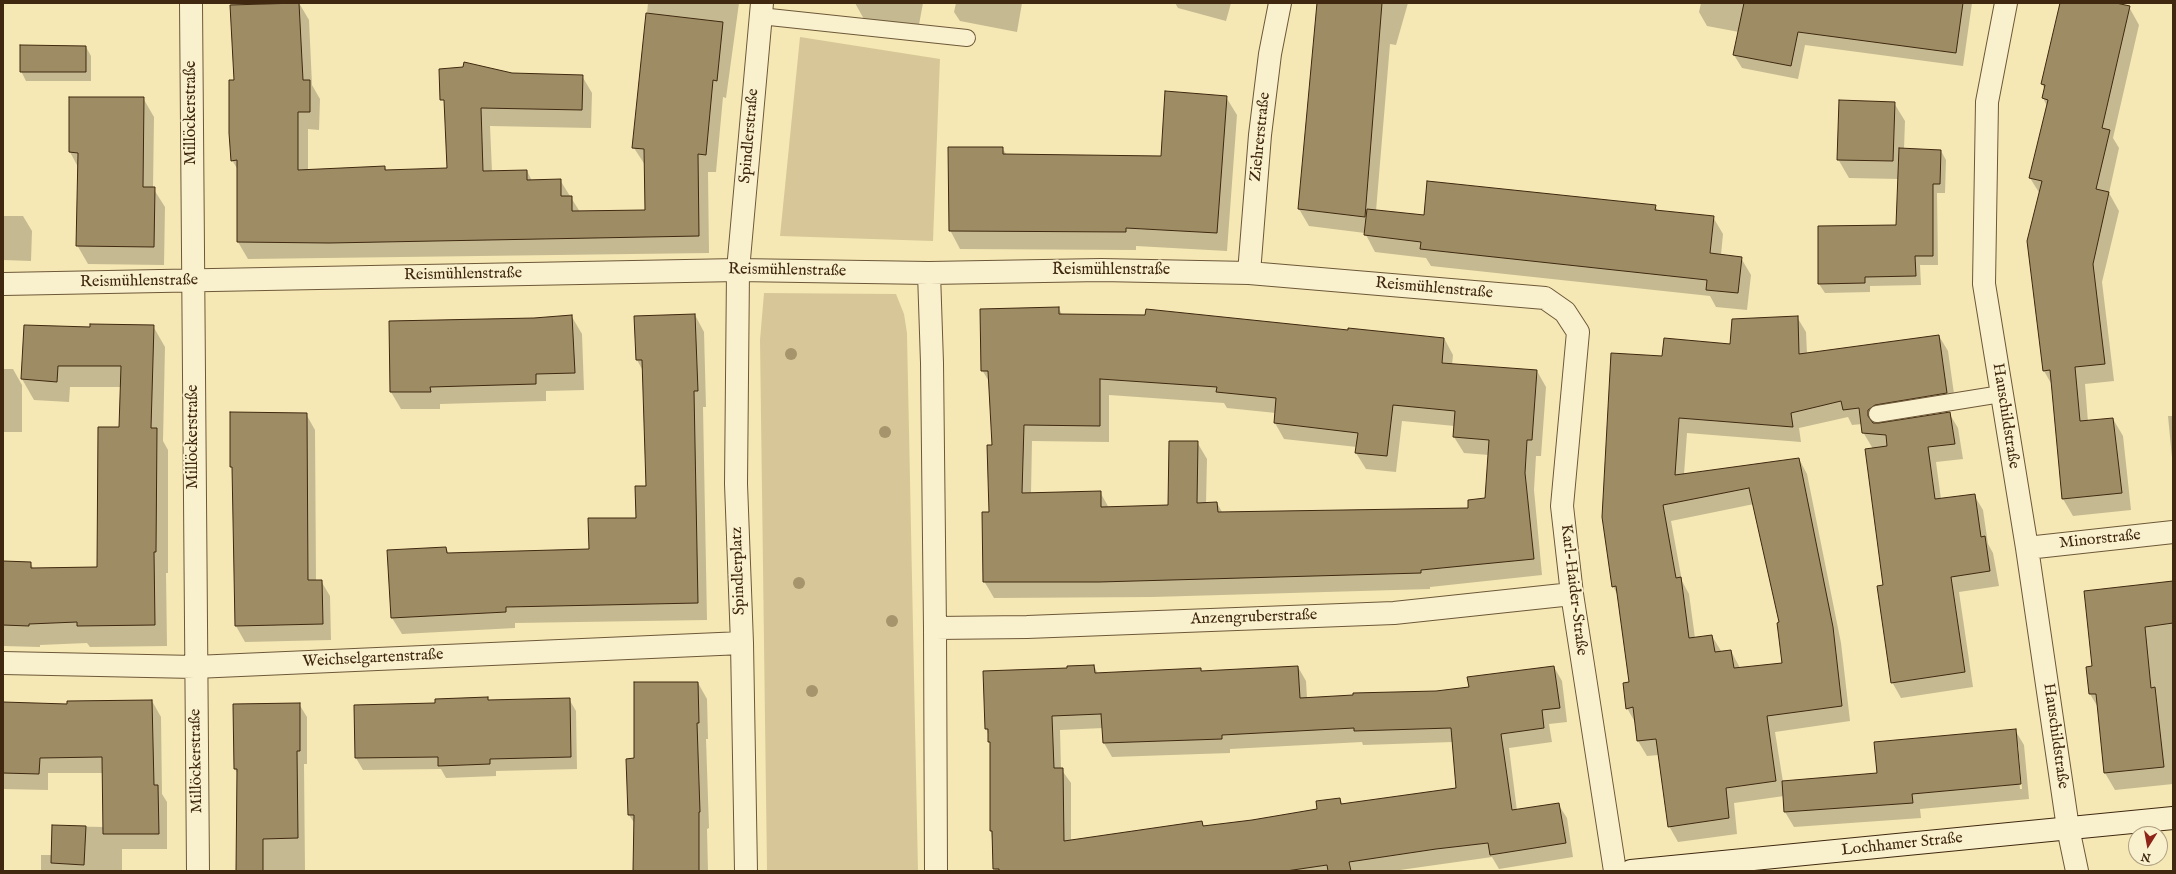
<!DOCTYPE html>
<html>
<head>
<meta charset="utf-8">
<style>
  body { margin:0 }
  #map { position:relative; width:2176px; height:874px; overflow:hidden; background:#f6e8b4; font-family:"IM FELL English",serif }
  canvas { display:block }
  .frame { position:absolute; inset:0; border:4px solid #3f280f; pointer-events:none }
  .north { position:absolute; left:2128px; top:826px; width:40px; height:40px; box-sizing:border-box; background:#f9f0ce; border:1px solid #afa082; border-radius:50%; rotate:191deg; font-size:11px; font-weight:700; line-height:16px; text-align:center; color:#3f280f }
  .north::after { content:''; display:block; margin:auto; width:14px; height:18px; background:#8f2418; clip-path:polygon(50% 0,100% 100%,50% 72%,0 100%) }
</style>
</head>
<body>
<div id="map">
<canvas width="2176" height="874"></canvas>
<div class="frame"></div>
<div class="north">N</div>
</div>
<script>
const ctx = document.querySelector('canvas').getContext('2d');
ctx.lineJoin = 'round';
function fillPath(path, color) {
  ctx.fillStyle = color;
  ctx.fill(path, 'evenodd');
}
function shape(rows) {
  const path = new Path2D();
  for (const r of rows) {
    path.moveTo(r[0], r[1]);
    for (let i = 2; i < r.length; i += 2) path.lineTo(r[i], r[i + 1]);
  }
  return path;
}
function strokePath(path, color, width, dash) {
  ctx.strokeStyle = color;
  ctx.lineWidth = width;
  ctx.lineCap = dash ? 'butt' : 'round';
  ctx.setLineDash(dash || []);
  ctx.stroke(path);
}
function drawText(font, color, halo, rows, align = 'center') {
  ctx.font = font + ' "IM FELL English",serif';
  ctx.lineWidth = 4;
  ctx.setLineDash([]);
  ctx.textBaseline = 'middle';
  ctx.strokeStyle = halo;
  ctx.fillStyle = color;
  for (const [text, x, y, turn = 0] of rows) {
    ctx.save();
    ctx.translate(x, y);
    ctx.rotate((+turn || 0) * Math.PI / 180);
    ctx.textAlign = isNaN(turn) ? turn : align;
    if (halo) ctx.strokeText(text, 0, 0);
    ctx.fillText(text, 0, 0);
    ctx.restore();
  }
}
const green = shape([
  [800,37,940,59,933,241,780,236],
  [764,293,896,294,904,314,907,333,918,871,767,871,760,340]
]);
const shadow = shape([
  [231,3,299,3,309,20,312,85,320,99,319,130,308,129,308,170,385,167,387,171,448,169,444,87,512,74,582,76,592,93,591,128,490,126,492,172,527,171,532,181,560,180,580,212,646,211,645,165,634,148,648,3,739,3,726,98,723,97,716,172,708,172,709,253,248,259,238,242,238,170,232,160,235,81],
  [855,3,923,3,918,30,865,21],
  [956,3,1022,3,1017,32,960,21,954,12],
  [1175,3,1231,3,1226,21,1178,8],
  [1320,3,1408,3,1396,45,1390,44,1376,211,1425,216,1655,206,1658,211,1713,217,1723,234,1721,255,1741,258,1751,275,1747,310,1716,307,1710,296,1431,266,1426,258,1375,252,1365,233,1309,226,1299,209,1317,11],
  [1701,3,1972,3,1963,66,1805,45,1798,79,1742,68,1734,55,1739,32,1707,26,1699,12],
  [2061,3,2112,3,2129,7,2139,25,2113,138,2119,148,2109,193,2119,211,2102,282,2114,381,2085,384,2088,422,2113,419,2123,436,2131,510,2073,516,2063,499,2052,385,2044,371,2040,194,2030,178,2047,106,2043,98,2045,90,2042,84],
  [86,47,91,56,91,81,26,81,21,71],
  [1226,97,1237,115,1227,251,1136,246,1136,250,960,249,950,230,1002,148,1007,155,1162,157],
  [70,98,143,98,154,117,153,188,165,207,164,265,88,264,77,245,78,167,70,152],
  [1894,103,1905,121,1904,149,1941,151,1946,160,1945,193,1937,193,1938,265,1920,265,1921,285,1870,286,1870,292,1825,293,1819,284,1897,226,1899,179,1849,178,1838,159],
  [3,216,23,216,32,231,31,261,3,260],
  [1059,308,1062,315,1444,338,1453,355,1452,365,1537,371,1546,387,1541,456,1536,456,1534,490,1542,575,1430,587,1430,589,1152,597,994,598,984,581,990,513,993,446,990,383,982,370],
  [1109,395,1224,403,1227,408,1276,413,1275,423,1284,439,1357,447,1356,453,1366,469,1396,472,1402,421,1455,426,1454,437,1464,453,1489,455,1486,498,1469,509,1222,512,1217,503,1206,504,1207,459,1197,442,1169,506,1109,508,1100,492,1031,493,1032,441,1109,442],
  [695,315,704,332,706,407,703,407,707,620,515,623,515,628,402,634,392,618,446,548,449,554,590,550,637,519,647,487,643,371,637,360],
  [572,317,582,334,584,390,546,391,546,401,440,404,440,409,401,409,391,392,390,321,534,319],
  [1797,317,1806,332,1807,354,1939,336,1948,351,1956,408,1885,420,1878,424,1949,413,1958,428,1963,459,1936,462,1941,499,1974,495,1983,510,1988,544,1993,553,1999,586,1959,592,1973,687,1901,698,1892,682,1873,449,1863,432,1862,424,1852,425,1848,417,1799,428,1801,442,1687,433,1684,474,1799,459,1807,474,1841,643,1850,721,1775,732,1783,782,1878,774,2015,730,2024,745,2029,799,1920,809,1921,818,1794,827,1785,812,1784,796,1734,803,1737,834,1678,842,1669,826,1659,755,1647,756,1638,741,1636,724,1627,708,1630,683,1618,596,1613,586,1663,357,1731,345],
  [1754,504,1781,623,1783,663,1740,668,1731,651,1721,651,1712,636,1695,638,1689,594,1682,581,1671,521],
  [2016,744,2018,744,2022,789,2020,789],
  [25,326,90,329,153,326,165,347,163,441,168,450,168,573,166,573,167,646,90,647,87,643,40,645,40,647,3,646,3,562,30,563,34,569,98,568,120,428,121,387,70,387,69,402,34,400,22,379],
  [3,369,13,369,22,385,22,432,3,432],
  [306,414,315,430,316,581,321,581,330,596,331,640,245,642,236,626,234,471,231,466],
  [2168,416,2173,416,2173,468],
  [2173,583,2173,784,2115,790,2105,773,2099,709,2090,694,2087,668,2093,667],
  [1094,666,1098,674,1201,672,1298,667,1306,681,1307,698,1436,692,1470,688,1554,667,1562,681,1567,722,1549,724,1552,742,1509,748,1517,811,1558,804,1567,818,1573,857,1499,869,1492,857,1393,871,995,871,991,830,991,744,986,728,1068,669],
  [1103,728,1104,743,1112,757,1230,753,1230,749,1362,742,1363,745,1453,742,1457,789,1343,805,1340,799,1318,810,1204,827,1202,822,1071,841,1071,783,1061,769,1060,730],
  [698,683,707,699,708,739,706,739,709,828,707,829,708,871,634,871,635,824,629,815,635,759],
  [487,698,489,701,569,699,576,711,577,769,496,771,496,776,446,778,441,769,363,770,356,758,437,704],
  [152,701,161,717,162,794,167,802,167,849,122,849,122,871,41,871,41,855,52,855,52,826,104,827,103,773,48,773,48,790,3,789,3,703,68,705],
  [299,704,307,717,307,764,304,764,305,871,237,871,238,775,235,769,234,705]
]);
const building = shape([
  [299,3,303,80,310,80,310,112,298,112,298,170,385,166,385,170,447,168,444,100,440,100,439,69,463,67,464,62,512,73,583,75,582,110,481,108,483,171,527,170,527,180,561,179,561,196,572,196,572,211,645,210,644,149,632,148,646,13,723,22,717,81,713,80,706,155,698,154,699,236,329,243,237,242,237,160,231,161,229,133,229,80,234,80,230,5,299,3],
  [1317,3,1382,3,1365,217,1298,209,1317,3],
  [1744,3,1963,3,1956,53,1798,32,1791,66,1733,55,1744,3],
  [2060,3,2116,3,2130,6,2102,128,2110,130,2096,189,2109,192,2093,264,2105,364,2075,367,2080,421,2113,418,2122,493,2062,499,2050,370,2043,371,2027,241,2042,181,2029,178,2048,100,2042,98,2045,85,2041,84,2060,3],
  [20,45,86,46,86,72,20,72,20,45],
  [1165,91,1227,96,1217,233,1126,228,1126,232,949,231,948,147,1003,147,1003,154,1161,156,1165,91],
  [69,97,144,97,143,187,155,187,154,247,76,246,78,153,69,152,69,97],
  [1839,100,1895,102,1893,161,1837,160,1839,100],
  [1899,148,1941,150,1940,184,1933,184,1933,256,1915,256,1916,276,1865,277,1865,283,1818,284,1818,226,1896,225,1899,148],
  [1427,181,1656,205,1655,210,1714,216,1710,253,1742,257,1738,293,1706,290,1707,280,1420,249,1421,242,1364,235,1367,209,1424,215,1427,181],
  [1059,307,1059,314,1145,315,1146,309,1348,330,1348,328,1444,338,1442,363,1537,370,1532,440,1527,440,1525,473,1534,559,1421,570,1421,573,1099,582,983,582,982,512,989,512,987,445,992,445,988,371,981,371,980,309,1059,307],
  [1100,379,1217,387,1216,392,1276,398,1274,423,1358,433,1355,453,1387,456,1393,405,1455,411,1453,437,1489,440,1485,498,1468,500,1468,508,1218,512,1217,502,1197,503,1198,441,1169,441,1168,505,1101,507,1101,491,1022,493,1024,425,1100,426,1100,379],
  [695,314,698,391,694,391,698,603,506,607,506,612,391,618,387,550,446,547,447,553,589,549,588,518,636,518,635,486,646,486,642,360,636,360,634,316,695,314],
  [572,315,575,373,536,374,536,384,430,387,431,392,390,392,389,321,534,318,572,315],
  [1798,316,1799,354,1939,335,1947,393,1875,405,1868,410,1868,416,1873,423,1879,423,1950,412,1955,444,1928,447,1935,499,1975,494,1981,537,1985,536,1990,571,1951,577,1965,672,1891,683,1877,586,1883,585,1865,449,1887,446,1886,435,1862,433,1859,408,1843,410,1841,401,1791,413,1793,427,1679,418,1675,475,1799,458,1833,627,1842,706,1767,716,1776,781,1726,788,1729,818,1668,827,1656,739,1637,741,1633,707,1626,709,1623,683,1629,682,1616,586,1612,587,1602,517,1611,353,1662,356,1664,338,1730,344,1732,319,1798,316],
  [1749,488,1779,622,1777,623,1782,663,1734,668,1731,650,1715,652,1712,635,1689,638,1681,577,1676,578,1663,505,1749,488],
  [90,324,154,325,151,428,157,428,156,552,154,552,155,625,77,626,77,622,29,624,29,626,3,625,3,561,31,562,31,568,97,567,98,427,119,427,121,366,58,366,57,382,21,379,24,325,90,327,90,324],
  [230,412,307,413,308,580,322,580,323,624,235,626,232,467,230,467,230,412],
  [2173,581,2173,623,2145,627,2151,688,2155,687,2164,767,2104,773,2096,694,2089,694,2086,667,2092,666,2084,591,2173,581],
  [1094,665,1095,673,1201,668,1201,671,1298,666,1300,698,1353,695,1353,693,1436,691,1469,687,1467,677,1554,666,1560,708,1542,710,1544,728,1501,734,1512,810,1559,803,1566,843,1490,855,1488,843,1436,849,1349,862,1351,871,1328,871,1327,865,1286,871,999,871,999,869,993,869,992,831,990,831,990,742,988,742,988,729,985,729,983,671,1067,668,1067,666,1094,665],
  [1101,714,1103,743,1222,739,1222,735,1354,728,1354,731,1451,728,1456,788,1341,804,1340,798,1316,801,1317,809,1252,820,1203,826,1202,821,1064,841,1063,768,1054,768,1052,716,1101,714],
  [634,682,698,682,699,723,697,723,700,812,699,812,699,871,633,871,634,815,628,815,626,759,634,758,634,682],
  [488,697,488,700,570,698,571,757,490,759,490,764,438,766,438,757,355,758,354,705,435,703,435,699,488,697],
  [152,700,154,785,158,785,159,834,103,834,102,757,40,758,39,774,3,773,3,702,67,704,67,701,152,700],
  [300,703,300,751,297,751,298,838,263,839,263,871,236,871,237,769,234,769,233,704,300,703],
  [2016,729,2021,784,1912,794,1913,803,1784,812,1782,781,1877,773,1874,742,2016,729],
  [52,825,86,826,84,865,51,863,52,825]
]);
const lane = shape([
  [760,16,967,38],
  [1877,414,2001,394]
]);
const street = shape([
  [191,3,198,871],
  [2006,3,1987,102,1984,284,2027,548,2068,828,2077,871],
  [929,273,932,363,935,628,936,871],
  [1249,273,1260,135,1270,54,1280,3],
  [3,284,738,270,929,273,1101,270,1249,273,1545,298,1565,312,1578,332,1562,506,1572,594,1615,871],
  [2027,548,2173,532],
  [935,628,1027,627,1394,613,1572,594],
  [3,663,195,667,742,643],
  [746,871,742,643,736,484,738,270,762,3]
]);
const secondary = shape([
  [1631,871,2173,818]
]);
const trees = [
  [791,354],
  [885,432],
  [799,583],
  [892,621],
  [812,691]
];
const streetNames = [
  ["Millöckerstraße",192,113,-90],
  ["Spindlerstraße",750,136,-85],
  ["Ziehrerstraße",1261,137,-84],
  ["Reismühlenstraße",787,271,1],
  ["Reismühlenstraße",1111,271],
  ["Reismühlenstraße",463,275,-1],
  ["Reismühlenstraße",139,282,-1],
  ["Reismühlenstraße",1434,289,5],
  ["Hauschildstraße",2005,416,81],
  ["Millöckerstraße",194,437,-90],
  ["Minorstraße",2100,540,-6],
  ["Spindlerplatz",739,571,-92],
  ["Karl-Haider-Straße",1573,590,83],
  ["Anzengruberstraße",1254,618,-2],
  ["Weichselgartenstraße",373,659,-3],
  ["Hauschildstraße",2055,736,82],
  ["Millöckerstraße",197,761,-91],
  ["Lochhamer Straße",1902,845,-6]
];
fillPath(green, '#d7c798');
fillPath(shadow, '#0003');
fillPath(building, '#9e8c65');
strokePath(building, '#3f280f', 1);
strokePath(lane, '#6d5838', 18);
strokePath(street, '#6d5838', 24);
strokePath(secondary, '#3f280f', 24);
strokePath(lane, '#f9f0ce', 16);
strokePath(street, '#f9f0ce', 22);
strokePath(secondary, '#f9f0ce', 22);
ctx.fillStyle = '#a6946c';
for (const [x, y] of trees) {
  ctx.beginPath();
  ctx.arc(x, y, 6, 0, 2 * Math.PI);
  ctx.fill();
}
drawText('16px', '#3f280f', '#f9f0ce', streetNames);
</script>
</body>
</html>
